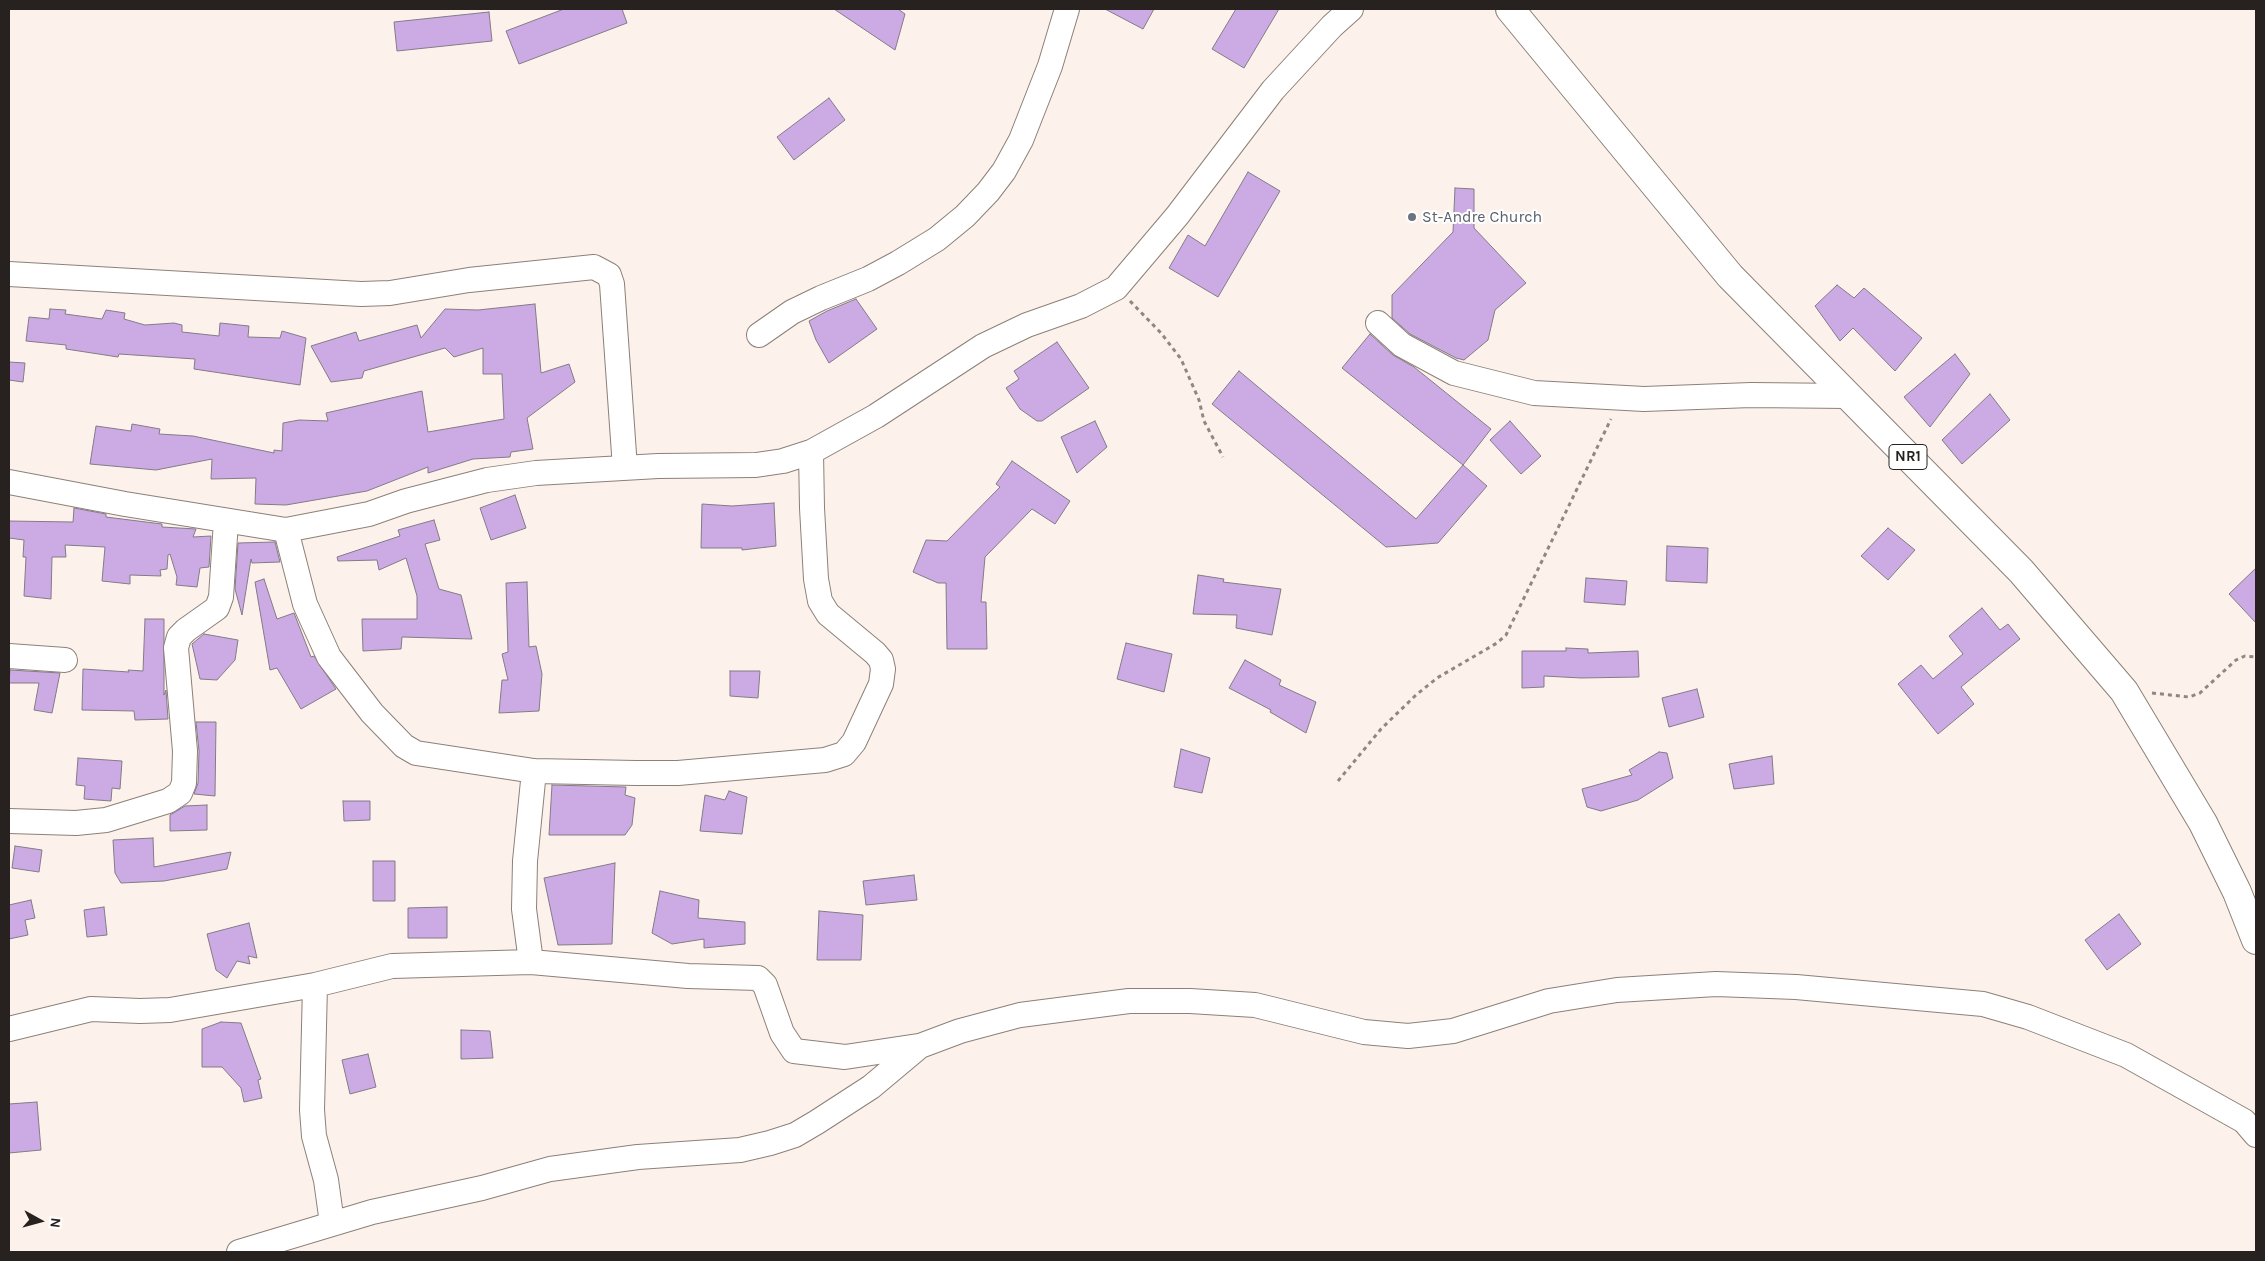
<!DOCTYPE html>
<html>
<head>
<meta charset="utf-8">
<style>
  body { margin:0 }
  #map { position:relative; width:2265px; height:1261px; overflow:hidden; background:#fdf2eb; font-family:Karla,sans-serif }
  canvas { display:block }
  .frame { position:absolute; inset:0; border:10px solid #27221f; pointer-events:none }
  .north { position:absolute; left:15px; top:1196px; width:50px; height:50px; -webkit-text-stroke:4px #fff; paint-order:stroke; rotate:97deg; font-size:14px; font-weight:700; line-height:20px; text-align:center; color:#27221f }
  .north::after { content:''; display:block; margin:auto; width:18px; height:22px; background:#27221f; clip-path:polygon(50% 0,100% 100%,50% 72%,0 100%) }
</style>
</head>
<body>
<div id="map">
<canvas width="2265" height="1261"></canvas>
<div class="frame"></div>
<div class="north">N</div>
</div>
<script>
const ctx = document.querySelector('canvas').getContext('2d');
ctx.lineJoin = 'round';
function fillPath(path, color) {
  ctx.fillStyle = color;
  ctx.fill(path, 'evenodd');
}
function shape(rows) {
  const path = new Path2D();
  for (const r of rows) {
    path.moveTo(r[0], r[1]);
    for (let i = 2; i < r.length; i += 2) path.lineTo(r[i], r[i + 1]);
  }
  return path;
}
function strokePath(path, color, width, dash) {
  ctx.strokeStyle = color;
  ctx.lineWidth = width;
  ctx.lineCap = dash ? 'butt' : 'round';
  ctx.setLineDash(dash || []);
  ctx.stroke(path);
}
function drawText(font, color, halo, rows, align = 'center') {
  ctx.font = font + ' Karla,sans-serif';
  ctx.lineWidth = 4;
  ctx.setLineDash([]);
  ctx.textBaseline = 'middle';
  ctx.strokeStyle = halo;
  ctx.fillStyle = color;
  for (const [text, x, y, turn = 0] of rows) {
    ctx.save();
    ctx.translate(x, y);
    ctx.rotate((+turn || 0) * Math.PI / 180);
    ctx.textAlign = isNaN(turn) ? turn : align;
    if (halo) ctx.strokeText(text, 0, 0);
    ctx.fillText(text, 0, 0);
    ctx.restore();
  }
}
const building = shape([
  [564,9,622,9,627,23,519,64,506,31,564,9],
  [834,9,898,9,905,14,895,50,834,9],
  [1105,9,1154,9,1143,29,1105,9],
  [1236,9,1279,9,1244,68,1212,49,1236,9],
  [489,12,492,41,397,51,394,22,489,12],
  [829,98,845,120,794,160,777,137,829,98],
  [1248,172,1280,191,1218,297,1169,268,1188,235,1205,246,1248,172],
  [1455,188,1474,189,1474,228,1526,283,1495,310,1488,340,1464,360,1456,358,1410,334,1392,318,1392,295,1453,232,1455,188],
  [1837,285,1854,298,1864,288,1922,338,1895,371,1853,328,1840,341,1815,306,1837,285],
  [856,299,877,329,829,363,816,340,809,321,827,311,856,299],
  [535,304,541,373,569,364,575,382,527,418,533,449,511,452,510,457,473,459,428,473,428,467,367,491,286,505,255,504,256,478,211,479,212,459,156,470,90,464,96,426,131,431,132,424,160,429,159,434,193,436,274,453,274,450,282,451,283,423,299,420,328,421,326,413,422,391,428,432,504,419,502,374,483,374,483,348,454,357,445,348,364,371,362,378,331,382,311,346,356,332,359,341,417,325,421,338,445,309,478,310,535,304],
  [50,309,66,310,65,314,102,319,106,310,125,313,124,319,145,325,174,323,182,325,182,332,219,336,220,323,249,326,248,337,280,338,282,331,306,338,300,385,194,369,195,359,119,354,118,357,66,349,66,345,26,341,29,317,49,319,50,309],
  [1370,334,1393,355,1414,367,1491,429,1463,465,1342,368,1370,334],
  [1057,342,1089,388,1042,421,1037,421,1020,409,1006,388,1019,379,1014,371,1057,342],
  [1955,354,1970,374,1930,427,1904,397,1955,354],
  [9,362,25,363,23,382,9,380,9,362],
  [1239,371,1416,519,1463,465,1487,486,1438,543,1386,547,1212,404,1239,371],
  [1990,394,2010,420,1962,464,1942,440,1990,394],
  [1095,421,1107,447,1077,473,1061,437,1095,421],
  [1510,421,1541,456,1521,474,1490,440,1510,421],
  [1012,461,1070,501,1055,524,1032,509,985,557,981,602,986,602,987,649,947,649,946,583,938,583,913,572,926,540,947,541,1000,487,996,484,1012,461],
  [515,495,526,528,491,540,480,508,515,495],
  [774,503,776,546,742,550,742,548,701,548,702,504,732,506,774,503],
  [74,508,106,514,106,517,162,524,162,527,196,529,193,537,211,536,209,567,200,568,197,587,176,585,177,577,170,554,168,555,167,569,160,570,161,576,130,575,130,584,102,581,105,547,65,545,66,557,52,557,51,599,24,596,26,557,23,557,24,540,9,538,9,521,73,522,74,508],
  [434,520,440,540,425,544,439,589,461,595,472,639,402,637,401,649,363,651,362,619,417,619,417,596,406,558,379,570,377,560,338,561,337,557,400,536,398,530,434,520],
  [1888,528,1915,550,1888,580,1861,556,1888,528],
  [275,542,280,562,252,563,251,559,242,615,235,589,238,543,275,542],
  [1667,546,1708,548,1707,583,1666,581,1667,546],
  [2256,568,2256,623,2229,594,2256,568],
  [1198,575,1224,579,1223,582,1281,589,1272,635,1236,628,1237,615,1193,614,1198,575],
  [1586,578,1627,581,1625,605,1584,602,1586,578],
  [264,579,277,619,294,613,311,657,314,656,336,689,301,709,277,668,270,670,255,582,264,579],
  [527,582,529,647,536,646,542,674,539,711,499,713,502,680,508,680,502,654,508,652,506,583,527,582],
  [1982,608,2000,630,2008,624,2020,639,1961,687,1974,704,1938,734,1898,684,1921,665,1933,679,1963,654,1949,636,1982,608],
  [145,619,164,619,164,695,166,690,168,719,135,720,134,711,82,710,83,669,129,672,128,670,143,671,145,619],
  [204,634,238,640,235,660,217,680,200,679,192,644,204,634],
  [1126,643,1172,654,1164,692,1117,679,1126,643],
  [1566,648,1588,649,1588,653,1638,651,1639,677,1581,678,1544,676,1544,687,1522,688,1522,651,1566,651,1566,648],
  [1245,660,1281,680,1279,685,1316,702,1306,733,1270,712,1271,710,1229,688,1245,660],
  [10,670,60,673,52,713,34,710,39,683,9,683,10,670],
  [730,671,760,671,758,698,730,696,730,671],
  [1697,689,1704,717,1669,727,1662,698,1697,689],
  [196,722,216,722,215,796,194,794,198,783,199,751,196,722],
  [1181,749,1210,758,1202,793,1174,787,1181,749],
  [1659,752,1667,753,1673,778,1638,800,1601,811,1587,807,1582,789,1632,775,1629,770,1659,752],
  [1772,756,1774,784,1734,789,1729,764,1772,756],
  [78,758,122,761,120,789,112,788,111,801,84,799,85,786,76,785,78,758],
  [552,785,626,787,625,795,635,798,632,825,625,835,549,835,552,785],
  [729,791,747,797,742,834,700,831,705,795,725,800,729,791],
  [343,801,370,801,370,820,344,821,343,801],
  [207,805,207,830,170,831,170,815,185,806,207,805],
  [153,838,154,867,231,852,227,869,164,881,121,883,115,873,113,840,153,838],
  [15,846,42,850,39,872,12,868,15,846],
  [373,861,395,861,395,901,373,901,373,861],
  [615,863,612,944,558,945,544,878,615,863],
  [914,875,917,900,866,905,863,881,914,875],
  [660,891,699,900,698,918,745,922,745,944,704,948,704,939,672,944,652,933,660,891],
  [31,900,35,918,25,920,28,935,9,939,9,905,31,900],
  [104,907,107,935,87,937,84,910,104,907],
  [447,907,447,938,408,938,408,908,447,907],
  [819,911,863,915,861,960,817,960,819,911],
  [2119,914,2141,944,2107,970,2085,940,2119,914],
  [249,923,257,958,248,956,250,964,237,961,227,978,216,970,207,934,249,923],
  [221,1022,241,1023,261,1079,258,1080,262,1098,244,1102,241,1088,222,1067,202,1067,202,1029,221,1022],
  [461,1030,490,1031,493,1058,461,1059,461,1030],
  [368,1054,376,1087,350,1094,342,1060,368,1054],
  [37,1102,41,1150,9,1153,9,1104,37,1102]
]);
const path = shape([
  [1130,301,1161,333,1181,359,1199,400,1204,421,1223,457],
  [2152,693,2189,697,2200,693,2236,660,2245,656,2256,657],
  [1338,781,1381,729,1416,695,1437,678,1497,643,1506,635,1611,419]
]);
const street = shape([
  [9,274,361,294,390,293,469,280,594,267,609,275,612,284,625,468],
  [1378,323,1402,345,1454,373,1534,393,1644,399,1751,395,1847,396],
  [759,335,792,312,821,298,868,279,898,263,937,239,965,216,988,192,1004,171,1021,140,1050,66,1067,9],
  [9,482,125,504,286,530,369,514,406,501,487,480,536,473,658,466,756,465,783,461,811,452,876,416,983,346,1027,325,1081,306,1116,288,1177,216,1273,90,1332,26,1351,9],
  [286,530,305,604,329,657,372,713,404,746,416,753,534,771,636,773,678,773,825,760,844,754,854,742,881,684,883,669,881,660,875,653,828,614,820,601,816,579,812,508,811,452],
  [9,656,65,660],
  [9,821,76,823,106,820,168,801,180,793,184,783,185,751,176,648,179,637,186,630,217,608,221,597,226,521],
  [531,962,524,909,525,861,534,771],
  [315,985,312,1110,314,1136,326,1180,332,1223],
  [9,1029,91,1009,140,1011,170,1010,315,985,392,966,531,962,688,976,758,978,765,985,782,1033,794,1051,845,1057,918,1046],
  [239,1252,372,1212,482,1188,550,1169,638,1157,740,1150,770,1143,795,1135,817,1122,871,1087,920,1046,960,1031,1020,1015,1129,1001,1190,1001,1255,1005,1364,1032,1408,1036,1453,1031,1549,1001,1617,990,1716,984,1796,987,1983,1004,2028,1017,2126,1055,2244,1121,2256,1135]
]);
const highway = shape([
  [1510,9,1730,276,2021,571,2124,691,2203,823,2237,892,2256,940]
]);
const markers = [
  [1412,217,5,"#6b7280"]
];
const shields = [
  [1908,457,38]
];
const shieldNames = [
  ["NR1",1908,457]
];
const worshipNames = [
  ["St-Andre Church",1422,217]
];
fillPath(building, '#ccaae3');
strokePath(building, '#827b87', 1);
strokePath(street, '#8c8078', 26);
strokePath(highway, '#8c8078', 30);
strokePath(path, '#8f8782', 3, [4, 4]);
strokePath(street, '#fff', 24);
strokePath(highway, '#fff', 28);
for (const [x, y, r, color] of markers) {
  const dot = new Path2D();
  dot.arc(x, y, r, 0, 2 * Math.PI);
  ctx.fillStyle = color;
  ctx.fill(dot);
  strokePath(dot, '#fff', 2);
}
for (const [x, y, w] of shields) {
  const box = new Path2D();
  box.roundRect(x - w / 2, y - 12.5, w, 25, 4);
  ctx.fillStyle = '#fff';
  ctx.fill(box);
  strokePath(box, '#27221f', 1);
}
drawText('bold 15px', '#27221f', null, shieldNames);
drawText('16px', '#5b616d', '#fff', worshipNames, 'left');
</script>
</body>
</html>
